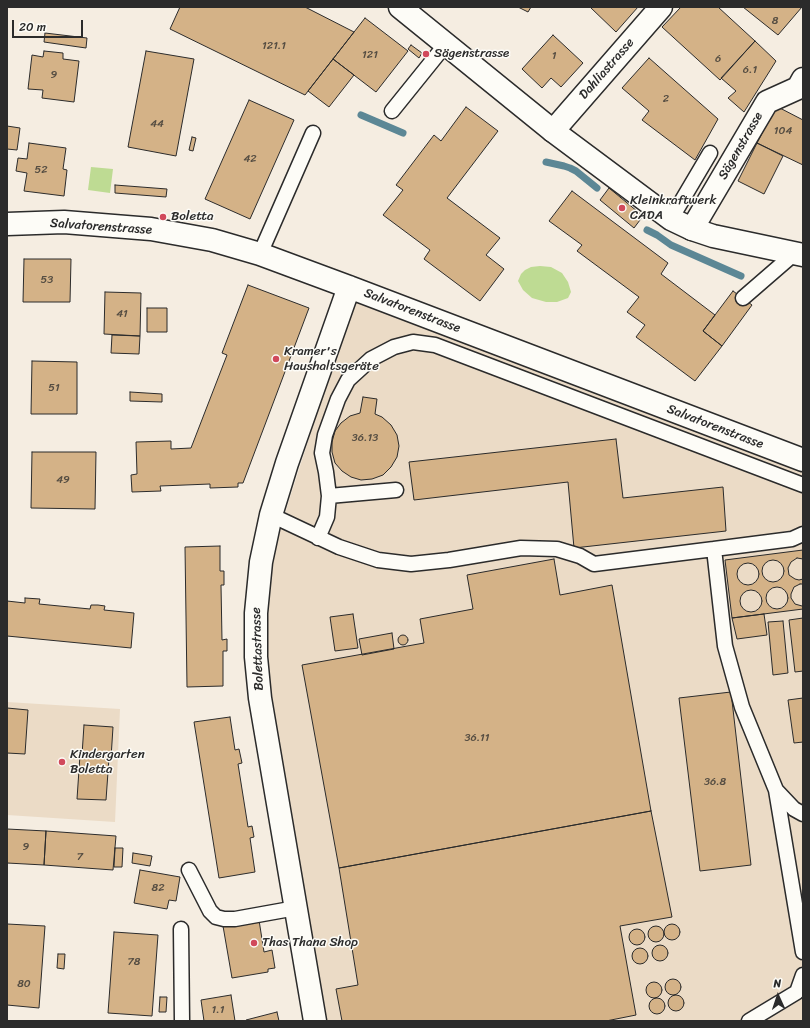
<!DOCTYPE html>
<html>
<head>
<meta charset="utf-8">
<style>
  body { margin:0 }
  #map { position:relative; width:810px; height:1028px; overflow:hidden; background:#f5ede1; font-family:Sriracha,sans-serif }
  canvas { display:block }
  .frame { position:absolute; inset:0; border:8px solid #2b2b2b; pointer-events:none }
  .north { position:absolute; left:758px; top:976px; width:40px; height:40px; -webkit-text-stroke:3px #fdfcf7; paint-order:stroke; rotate:357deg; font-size:11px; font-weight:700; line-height:16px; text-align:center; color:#2b2b2b }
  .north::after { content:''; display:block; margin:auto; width:14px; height:18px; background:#2b2b2b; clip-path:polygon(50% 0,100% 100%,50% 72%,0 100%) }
  .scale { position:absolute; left:12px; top:20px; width:71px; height:18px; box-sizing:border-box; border:2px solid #2b2b2b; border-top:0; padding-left:5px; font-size:12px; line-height:14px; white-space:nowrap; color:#2b2b2b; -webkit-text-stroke:3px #fdfcf7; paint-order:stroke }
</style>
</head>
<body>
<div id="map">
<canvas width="810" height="1028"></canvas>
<div class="frame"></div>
<div class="north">N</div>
<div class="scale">20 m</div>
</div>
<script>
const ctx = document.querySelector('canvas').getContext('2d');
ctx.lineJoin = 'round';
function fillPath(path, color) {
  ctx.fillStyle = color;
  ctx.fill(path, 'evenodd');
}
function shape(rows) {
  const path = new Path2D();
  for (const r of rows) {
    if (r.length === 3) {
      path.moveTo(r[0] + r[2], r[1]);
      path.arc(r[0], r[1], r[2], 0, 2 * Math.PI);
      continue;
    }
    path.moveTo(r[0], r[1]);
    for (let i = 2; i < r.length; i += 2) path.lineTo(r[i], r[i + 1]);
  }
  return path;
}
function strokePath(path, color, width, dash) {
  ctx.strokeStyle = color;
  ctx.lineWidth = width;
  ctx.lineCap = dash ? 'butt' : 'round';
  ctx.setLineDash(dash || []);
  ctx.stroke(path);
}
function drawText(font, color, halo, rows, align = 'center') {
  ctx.font = font + ' Sriracha,sans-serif';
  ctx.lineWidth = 3;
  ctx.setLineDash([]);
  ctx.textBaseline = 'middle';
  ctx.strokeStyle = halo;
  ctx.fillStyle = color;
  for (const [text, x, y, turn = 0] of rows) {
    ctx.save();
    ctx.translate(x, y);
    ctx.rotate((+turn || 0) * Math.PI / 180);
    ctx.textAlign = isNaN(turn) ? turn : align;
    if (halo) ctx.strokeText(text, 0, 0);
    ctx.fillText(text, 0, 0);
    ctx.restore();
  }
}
const built = shape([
  [355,295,803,464,803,1021,304,1021,257,658,268,566],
  [7,702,120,709,115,822,7,815]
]);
const green = shape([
  [91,167,113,169,110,193,88,190],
  [540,266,551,267,562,273,568,282,571,292,568,298,557,302,546,302,532,298,523,290,518,281,521,274,525,270,531,267]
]);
const stream = shape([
  [361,115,403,133],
  [546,162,564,166,570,168,576,171,597,188],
  [647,230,657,235,671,245,741,276]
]);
const building = shape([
  [180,7,305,7,354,32,305,95,170,29,180,7],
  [518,7,531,7,528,12,518,7],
  [590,7,638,7,616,32,590,7],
  [681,7,718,7,755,41,720,80,662,27,681,7],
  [743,7,802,7,778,35,743,7],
  [365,18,408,51,376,92,333,59,365,18],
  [45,33,87,38,86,48,44,42,45,33],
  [553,35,583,63,561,87,551,78,542,88,522,69,553,35],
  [755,41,776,61,744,112,728,98,736,91,721,78,755,41],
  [411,45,422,53,419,58,408,49,411,45],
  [44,51,63,53,63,59,79,61,74,102,42,98,43,90,28,89,32,55,43,57,44,51],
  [146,51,194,59,176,156,128,147,146,51],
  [649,58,718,119,695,160,642,120,649,111,622,88,649,58],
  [333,59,354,75,329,107,308,91,333,59],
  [249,100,294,120,250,219,205,199,249,100],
  [776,106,803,120,803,165,757,143,776,106],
  [466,107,498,131,447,198,500,238,486,255,504,269,480,301,424,259,430,250,383,215,403,190,396,185,434,135,441,141,466,107],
  [7,126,20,128,17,150,7,149,7,126],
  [192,137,196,138,193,151,189,150,192,137],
  [29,143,66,148,63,169,67,170,64,196,24,191,27,173,16,171,18,158,27,159,29,143],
  [757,143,783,156,764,194,738,181,757,143],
  [115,185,167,189,166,197,115,193,115,185],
  [609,188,643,216,634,228,600,200,609,188],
  [572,191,668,263,661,274,715,315,703,331,722,346,695,381,636,337,645,325,627,312,639,297,577,251,582,245,549,221,572,191],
  [24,259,71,259,70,302,23,302,24,259],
  [248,285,309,308,243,483,238,483,238,487,210,488,210,484,160,486,161,491,132,492,131,475,137,474,136,442,171,441,171,449,191,448,227,355,222,353,248,285],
  [733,291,752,305,722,346,703,331,733,291],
  [105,292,141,293,140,336,104,334,105,292],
  [147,308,167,308,167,332,147,332,147,308],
  [112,335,140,336,139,354,111,353,112,335],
  [32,361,77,362,77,414,31,414,32,361],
  [130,392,162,394,162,402,130,401,130,392],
  [363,397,377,399,375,414,382,417,391,425,397,435,399,446,397,457,391,467,383,475,372,479,361,480,351,477,342,471,335,463,332,452,332,442,335,431,341,423,350,416,360,413,363,397],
  [616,439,623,498,723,487,726,531,574,548,568,482,414,500,409,462,616,439],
  [32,452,96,452,95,509,31,508,32,452],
  [220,546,220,571,224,571,224,585,221,585,222,640,227,639,227,651,223,651,223,686,187,687,185,547,220,546],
  [803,550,803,609,732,618,725,560,803,550],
  [797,558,803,559,803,579,799,580,795,579,789,575,788,568,791,562,797,558],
  [554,559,560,595,612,585,651,811,339,868,302,665,424,643,420,619,473,609,467,575,554,559],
  [773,571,11],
  [748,574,11],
  [800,584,803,584,803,606,802,606,795,604,791,598,791,594,794,587,800,584],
  [777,598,11],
  [751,601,11],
  [25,598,40,599,39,604,90,609,91,605,98,605,105,606,104,610,134,613,131,648,7,636,7,601,25,603,25,598],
  [353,614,358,648,335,651,330,617,353,614],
  [764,614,767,635,737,639,732,618,764,614],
  [803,618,803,671,795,672,789,620,803,618],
  [783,621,788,673,773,675,768,622,783,621],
  [392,633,394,649,362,655,359,639,392,633],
  [403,640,5],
  [731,692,751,865,700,871,679,698,731,692],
  [803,698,803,742,794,743,788,700,803,698],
  [7,708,28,710,25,754,7,753,7,708],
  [230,717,235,750,239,749,242,763,238,764,248,827,252,826,254,837,250,838,255,872,219,878,194,722,230,717],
  [84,725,113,727,111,758,109,758,106,800,77,799,80,755,82,755,84,725],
  [651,811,672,917,620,926,636,1015,606,1021,342,1021,336,989,358,985,339,868,651,811],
  [7,829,46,831,44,865,7,863,7,829],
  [46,831,116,836,113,870,44,865,46,831],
  [115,848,123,848,122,867,114,867,115,848],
  [133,853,152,856,150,866,132,863,133,853],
  [140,870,180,877,176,901,169,900,167,909,134,903,140,870],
  [259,920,264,952,272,950,275,968,268,969,268,972,232,978,223,926,259,920],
  [7,924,45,926,39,1008,7,1005,7,924],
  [672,932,8],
  [656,934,8],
  [637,937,8],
  [114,932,158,935,152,1016,108,1013,114,932],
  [660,953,8],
  [640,956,8],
  [58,954,65,954,64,969,57,968,58,954],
  [673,987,8],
  [654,990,8],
  [231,995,235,1021,204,1021,201,1000,231,995],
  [676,1003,8],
  [160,997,167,997,166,1012,159,1012,160,997],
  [657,1006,8],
  [277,1012,279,1021,246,1021,246,1020,277,1012]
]);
const service = shape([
  [392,111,446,44],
  [671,219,710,153],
  [260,254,313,133],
  [743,298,795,253],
  [329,496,396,490],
  [271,515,339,547,378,560,411,564,449,560,521,548,557,549,580,556,594,564,714,549,725,646,742,707,776,790,794,809,803,814],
  [318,538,327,517,329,496,326,472,322,453,325,435,338,399,348,380,371,359,394,347,413,342,435,345,803,485],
  [714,549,792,539,803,534],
  [776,790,803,952],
  [189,870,210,911,216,917,224,919,235,919,296,908],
  [181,929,182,1021],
  [749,1021,797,992,803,975]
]);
const minor = shape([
  [553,131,661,7],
  [7,224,64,222,151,229,212,240,260,254,349,287,803,460],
  [692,229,767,102,798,88,803,79],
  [315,1021,260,698,256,657,256,613,261,562,271,515,287,463,349,287]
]);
const tertiary = shape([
  [400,7,553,131,671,219,692,229,713,236,803,255]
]);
const markers = [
  [426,54,4,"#d1495b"],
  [622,208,4,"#d1495b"],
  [163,217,4,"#d1495b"],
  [276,359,4,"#d1495b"],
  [62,762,4,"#d1495b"],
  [254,943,4,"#d1495b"]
];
const numberNames = [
  ["8",775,21],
  ["121.1",274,46],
  ["121",370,55],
  ["1",554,56],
  ["6",718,59],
  ["6.1",750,70],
  ["9",54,75],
  ["2",666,99],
  ["44",157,124],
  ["104",783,131],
  ["42",250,159],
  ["52",41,170],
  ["53",47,280],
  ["41",122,314],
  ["51",54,388],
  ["36.13",365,438],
  ["49",63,480],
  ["36.11",477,738],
  ["36.8",715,782],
  ["9",26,847],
  ["7",80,857],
  ["82",158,888],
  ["78",134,962],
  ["80",24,984],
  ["1.1",218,1010]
];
const poiNames = [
  ["Sägenstrasse",434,54],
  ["Kleinkraftwerk",630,201],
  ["CADA",630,216],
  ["Boletta",171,217],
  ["Kramer's",284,352],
  ["Haushaltsgeräte",284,367],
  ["Kindergarten",70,755],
  ["Boletta",70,770],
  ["Thas Thana Shop",262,943]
];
const streetNames = [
  ["Dahliastrasse",607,69,-49],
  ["Sägenstrasse",741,146,-60],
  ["Salvatorenstrasse",101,227,4],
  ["Salvatorenstrasse",412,311,21],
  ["Salvatorenstrasse",715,427,21],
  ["Bolettastrasse",258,649,-92]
];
fillPath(built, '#ebdbc6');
fillPath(green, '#bedb93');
strokePath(stream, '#5c8795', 7);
fillPath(building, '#d4b287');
strokePath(building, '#2b2b2b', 1);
strokePath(service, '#2b2b2b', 17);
strokePath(minor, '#2b2b2b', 25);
strokePath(tertiary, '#2b2b2b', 25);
strokePath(service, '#fdfcf7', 14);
strokePath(minor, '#fdfcf7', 22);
strokePath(tertiary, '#fdfcf7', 22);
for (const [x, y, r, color] of markers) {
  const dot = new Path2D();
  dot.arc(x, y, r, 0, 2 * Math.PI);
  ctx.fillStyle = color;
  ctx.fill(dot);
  strokePath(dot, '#fdfcf7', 1.5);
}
drawText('11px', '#554d42', null, numberNames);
drawText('13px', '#2b2b2b', '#fdfcf7', poiNames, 'left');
drawText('13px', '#2b2b2b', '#fdfcf7', streetNames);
</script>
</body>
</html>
